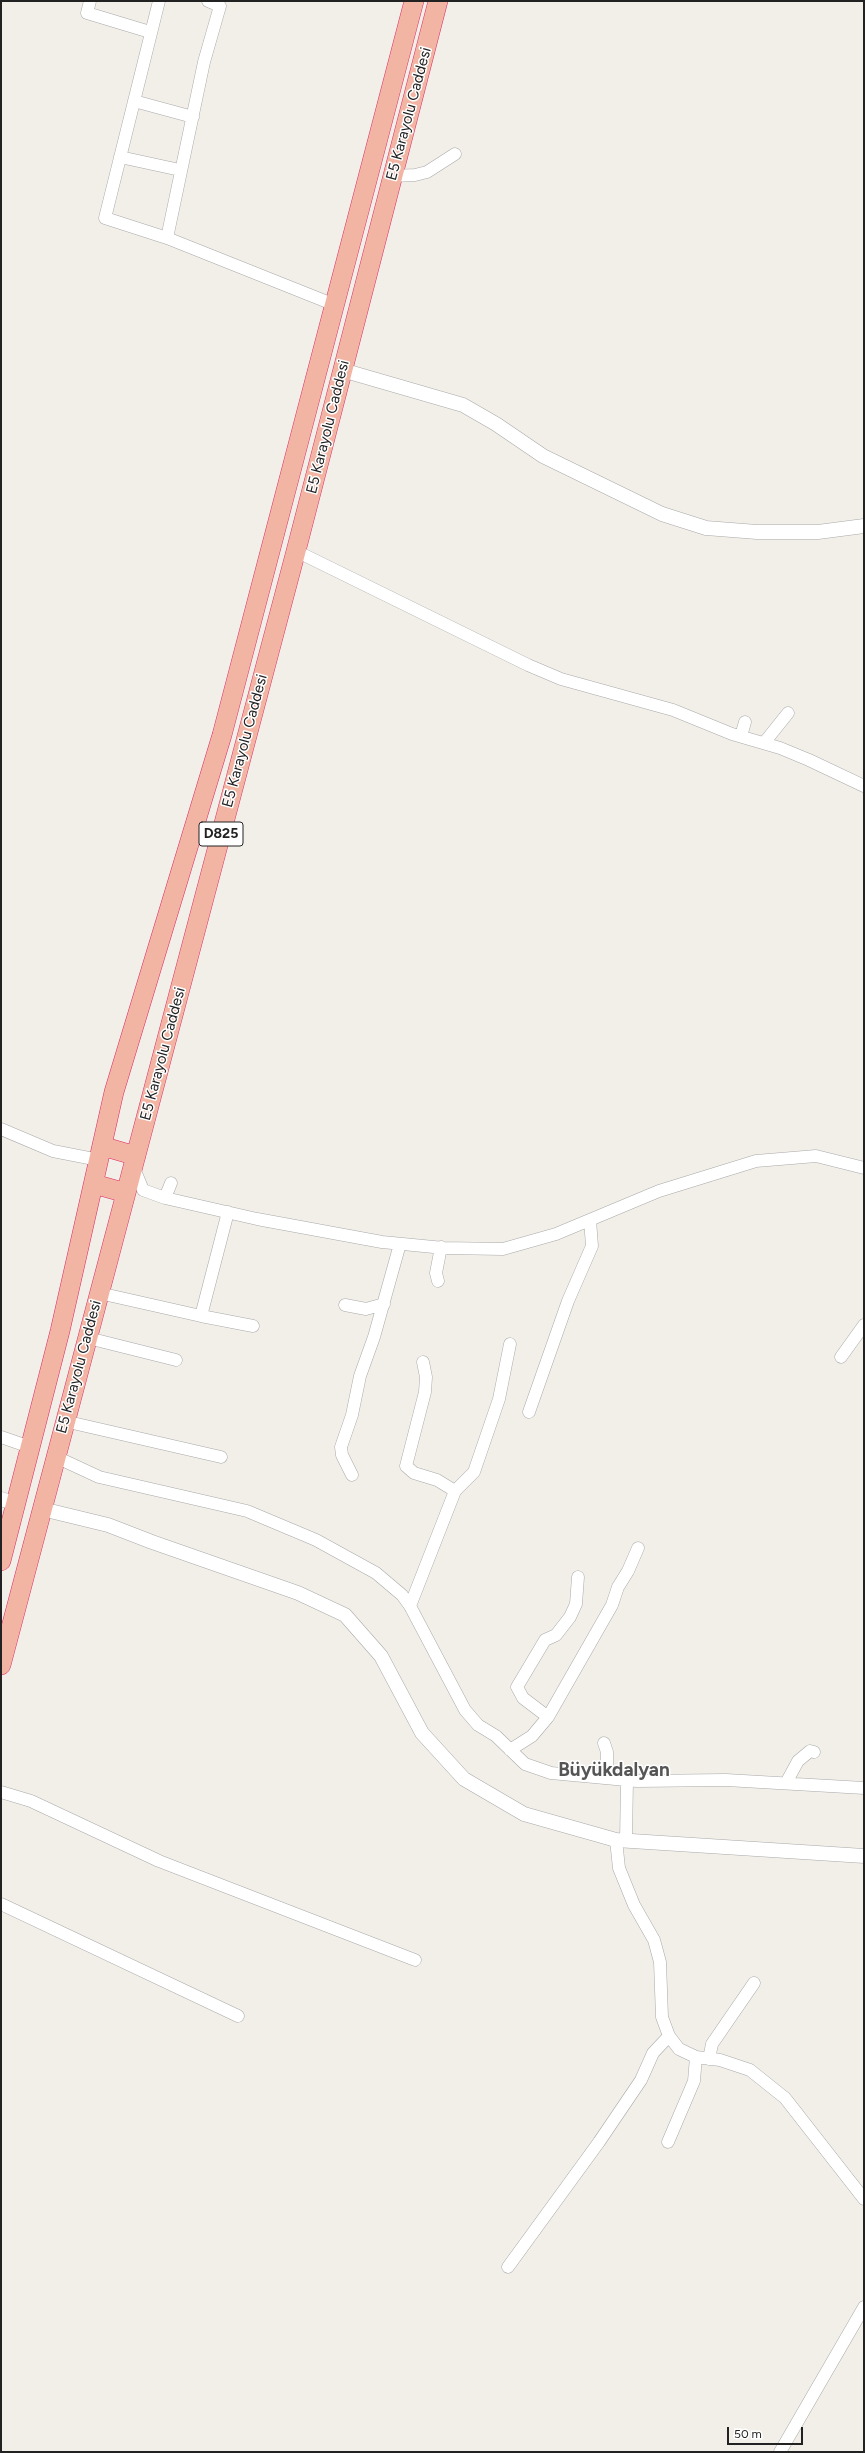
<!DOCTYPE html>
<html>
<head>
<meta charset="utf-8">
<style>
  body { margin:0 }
  #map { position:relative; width:865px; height:2453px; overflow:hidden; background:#f2efe9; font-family:Figtree,sans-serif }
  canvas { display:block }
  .frame { position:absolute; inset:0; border:2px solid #222; pointer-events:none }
  .scale { position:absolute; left:727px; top:2427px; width:76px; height:18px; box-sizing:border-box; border:2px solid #222; border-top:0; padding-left:5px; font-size:12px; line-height:14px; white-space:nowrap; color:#222; -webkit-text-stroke:3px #fff; paint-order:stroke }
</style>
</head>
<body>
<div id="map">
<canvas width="865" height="2453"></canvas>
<div class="frame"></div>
<div class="scale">50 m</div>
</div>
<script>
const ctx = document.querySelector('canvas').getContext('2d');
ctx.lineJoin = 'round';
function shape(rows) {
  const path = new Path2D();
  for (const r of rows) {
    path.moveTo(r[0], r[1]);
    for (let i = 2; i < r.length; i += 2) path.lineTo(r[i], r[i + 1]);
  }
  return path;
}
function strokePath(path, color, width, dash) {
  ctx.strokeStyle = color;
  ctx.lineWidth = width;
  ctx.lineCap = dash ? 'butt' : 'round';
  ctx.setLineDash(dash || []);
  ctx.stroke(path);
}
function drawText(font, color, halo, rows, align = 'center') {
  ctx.font = font + ' Figtree,sans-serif';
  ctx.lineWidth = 3;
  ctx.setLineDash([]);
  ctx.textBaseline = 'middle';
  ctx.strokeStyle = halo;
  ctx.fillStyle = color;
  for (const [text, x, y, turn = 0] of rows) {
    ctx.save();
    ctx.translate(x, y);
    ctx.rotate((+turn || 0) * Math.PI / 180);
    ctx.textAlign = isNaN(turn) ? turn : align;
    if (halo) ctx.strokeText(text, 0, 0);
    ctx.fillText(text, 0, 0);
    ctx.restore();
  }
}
const minor = shape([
  [90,1,87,13,150,32],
  [159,1,105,218,167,238,335,305],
  [134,101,193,117],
  [120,157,180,170],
  [393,176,415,175,427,172,455,154],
  [167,238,204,62,220,6,208,1],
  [296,551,528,665,561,679,673,710,732,734,780,748,809,760,864,786],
  [741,736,745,722],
  [764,743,788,713],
  [1,1129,53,1151,99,1160],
  [133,1166,143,1190,165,1198,257,1219,382,1242,444,1248,503,1249,556,1234,659,1191,756,1161,816,1156,864,1168],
  [165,1198,171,1183],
  [438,1281,436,1273,441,1247],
  [99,1293,201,1316,228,1212],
  [345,1305,366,1309,384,1304],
  [201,1316,253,1326],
  [88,1338,176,1360],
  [841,1357,864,1325],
  [423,1362,426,1377,425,1392,406,1466,414,1473,437,1480,455,1491],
  [529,1412,568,1301,592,1246,590,1220],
  [64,1421,221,1457],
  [1,1437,30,1447],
  [56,1457,99,1477,247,1511,316,1540,376,1573,402,1595,410,1606,465,1710,478,1725,496,1736,525,1764,551,1773,637,1781,726,1780,864,1788],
  [352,1475,342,1455,341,1447,352,1415,360,1376,374,1337,400,1244],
  [410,1606,455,1491,474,1472,499,1399,510,1344],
  [548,1717,523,1698,517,1687,545,1640,556,1635,570,1617,576,1604,578,1577],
  [604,1743,607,1752,607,1778],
  [510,1750,532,1736,548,1717,612,1605,618,1587,628,1571,638,1548],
  [786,1783,798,1761,810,1751,814,1752],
  [1,1792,31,1801,159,1861,415,1960],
  [616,1840,619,1868,634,1905,654,1940,660,1962,662,2017,669,2036,679,2049,696,2057,720,2060,750,2070,785,2098,864,2199],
  [626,1841,627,1780],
  [1,1904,238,2016],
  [709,2059,712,2044,754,1983],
  [668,2142,694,2081,696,2057],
  [508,2267,599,2142,641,2080,653,2053,669,2036],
  [780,2452,864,2307]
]);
const tertiary = shape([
  [342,370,463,405,496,424,543,456,662,514,706,528,757,532,818,532,864,526],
  [1,1499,16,1504],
  [42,1509,108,1525,152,1542,298,1593,345,1615,381,1656,422,1733,464,1779,524,1814,616,1840,864,1856]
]);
const trunk = shape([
  [102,1146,136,1156],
  [94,1184,126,1193],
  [1,1561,60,1331,114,1092,222,735,414,1],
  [1,1665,296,551,438,1]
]);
const shields = [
  [221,834,44]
];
const shieldNames = [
  ["D825",221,834]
];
const streetNames = [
  ["E5 Karayolu Caddesi",409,114,-75],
  ["E5 Karayolu Caddesi",328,427,-76],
  ["E5 Karayolu Caddesi",245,741,-75],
  ["E5 Karayolu Caddesi",163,1054,-75],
  ["E5 Karayolu Caddesi",79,1367,-75]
];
const districtNames = [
  ["Büyükdalyan",614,1770]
];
strokePath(minor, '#a9a9a9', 13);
strokePath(tertiary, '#a9a9a9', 15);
strokePath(trunk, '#dc2a67', 20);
strokePath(minor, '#fff', 12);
strokePath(tertiary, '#fff', 14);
strokePath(trunk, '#f2b4a3', 19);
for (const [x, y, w] of shields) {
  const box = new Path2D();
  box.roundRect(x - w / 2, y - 12, w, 24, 3);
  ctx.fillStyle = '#fff';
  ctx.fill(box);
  strokePath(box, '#222', 1);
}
drawText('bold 14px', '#222', null, shieldNames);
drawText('15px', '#222', '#fff', streetNames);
drawText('bold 19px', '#555', '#fff', districtNames);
</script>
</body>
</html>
